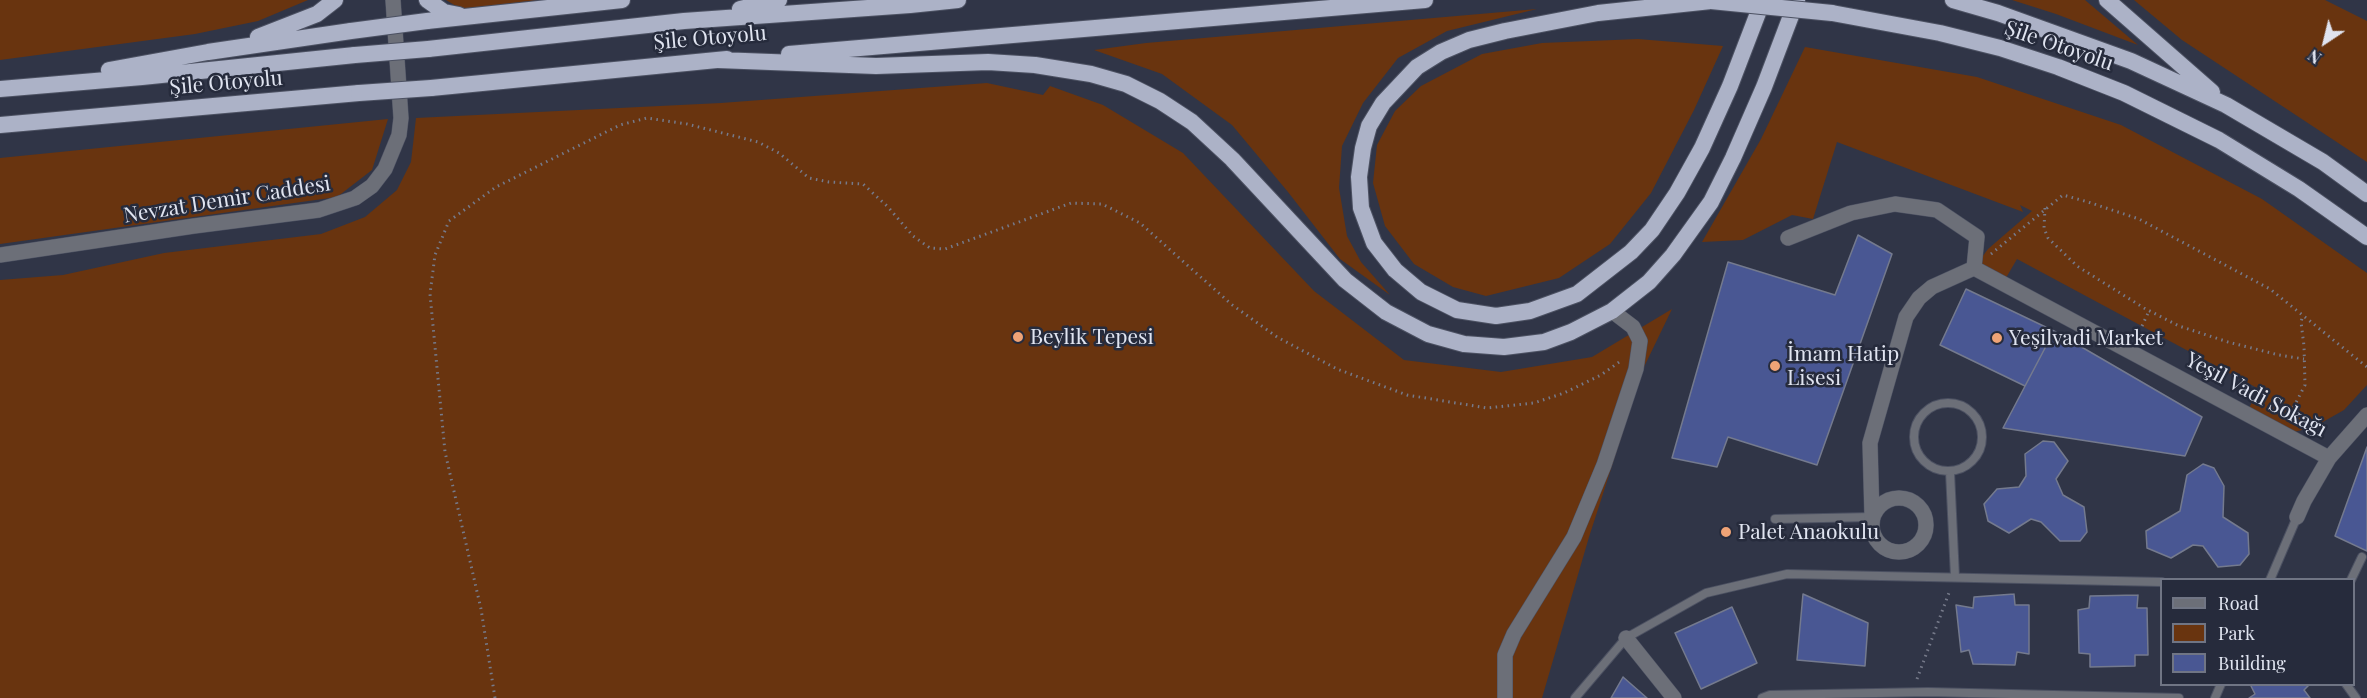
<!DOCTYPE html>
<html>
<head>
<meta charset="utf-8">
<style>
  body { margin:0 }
  #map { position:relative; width:2367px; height:698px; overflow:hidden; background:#303547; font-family:"Playfair Display",serif }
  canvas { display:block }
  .legend { position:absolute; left:2160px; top:578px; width:195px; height:108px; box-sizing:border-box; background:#262b3c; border:2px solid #707584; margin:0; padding:8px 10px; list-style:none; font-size:18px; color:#e0e4f0 }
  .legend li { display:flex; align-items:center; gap:12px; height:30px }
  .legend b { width:30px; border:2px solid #707584 }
  .north { position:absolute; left:2295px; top:12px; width:60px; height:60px; -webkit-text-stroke:4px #262b3c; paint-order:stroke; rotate:215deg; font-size:16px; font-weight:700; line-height:24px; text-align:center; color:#e0e4f0 }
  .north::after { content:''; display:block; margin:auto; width:21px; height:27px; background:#e0e4f0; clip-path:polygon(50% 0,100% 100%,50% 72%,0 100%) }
</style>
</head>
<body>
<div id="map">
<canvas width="2367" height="698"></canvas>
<ul class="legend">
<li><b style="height:8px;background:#6c6f78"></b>Road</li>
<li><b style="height:16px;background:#69340f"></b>Park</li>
<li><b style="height:16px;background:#495793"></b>Building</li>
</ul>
<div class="north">N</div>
</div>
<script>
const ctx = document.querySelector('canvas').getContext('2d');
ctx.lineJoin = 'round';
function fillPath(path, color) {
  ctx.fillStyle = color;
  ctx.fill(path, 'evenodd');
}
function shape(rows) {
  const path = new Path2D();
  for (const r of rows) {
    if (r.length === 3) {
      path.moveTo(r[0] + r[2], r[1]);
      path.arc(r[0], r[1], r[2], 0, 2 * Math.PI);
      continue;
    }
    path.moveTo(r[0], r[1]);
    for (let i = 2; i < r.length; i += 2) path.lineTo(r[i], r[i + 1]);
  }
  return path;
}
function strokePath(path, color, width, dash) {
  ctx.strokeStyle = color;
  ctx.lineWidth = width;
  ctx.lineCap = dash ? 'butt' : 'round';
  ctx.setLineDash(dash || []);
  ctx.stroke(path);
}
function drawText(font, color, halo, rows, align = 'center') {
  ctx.font = font + ' "Playfair Display",serif';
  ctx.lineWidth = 5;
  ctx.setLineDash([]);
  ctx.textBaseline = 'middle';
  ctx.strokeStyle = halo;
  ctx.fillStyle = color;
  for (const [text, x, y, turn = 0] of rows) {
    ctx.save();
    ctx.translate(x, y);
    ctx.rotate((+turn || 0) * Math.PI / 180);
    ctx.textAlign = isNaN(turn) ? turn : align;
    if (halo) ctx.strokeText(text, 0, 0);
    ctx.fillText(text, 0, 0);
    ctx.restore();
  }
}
const green = shape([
  [0,0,308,0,258,21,195,34,0,60],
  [446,0,539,0,461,9],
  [2012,0,2085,0,2138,45,2056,14],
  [2134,0,2325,0,2367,21,2367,162,2182,40],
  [1537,9,1447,31,1398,58,1363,103,1342,146,1339,188,1347,236,1361,262,1390,295,1340,259,1288,192,1232,125,1162,74,1094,50,1146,43],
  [1638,39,1723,46,1694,110,1651,193,1610,244,1559,278,1486,296,1453,287,1414,264,1385,226,1373,183,1377,145,1395,111,1421,86,1482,54,1542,43],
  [1805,47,1977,77,2121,125,2262,199,2367,273,2367,385,2344,410,2314,427,2294,432,2246,414,2259,389,2017,259,2003,283,1974,268,1988,249,2032,211,2020,205,2023,212,1837,142,1813,219,1792,215,1743,240,1702,242,1761,139],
  [987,83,1043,95,1050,86,1103,105,1183,153,1314,291,1404,360,1501,372,1592,357,1672,309,1644,367,1589,537,1542,698,0,698,0,280,63,275,164,253,321,234,365,217,397,190,411,162,416,118,721,103],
  [388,119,372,170,337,197,0,244,0,158]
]);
const building = shape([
  [1858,235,1892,254,1817,465,1728,437,1717,467,1672,458,1728,262,1835,295,1858,235],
  [1966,289,2054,331,2025,386,1940,345,1966,289],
  [2054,331,2202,417,2185,456,2003,428,2054,331],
  [2043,441,2054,442,2068,461,2056,479,2063,495,2084,507,2087,532,2080,541,2060,541,2041,522,2031,519,2009,533,1988,521,1984,504,1997,489,2019,487,2026,476,2025,454,2043,441],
  [2367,447,2367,551,2335,536,2367,447],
  [2203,464,2214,468,2224,486,2223,517,2248,533,2249,554,2240,565,2218,567,2203,546,2193,545,2171,558,2147,548,2146,531,2180,511,2187,475,2203,464],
  [1803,594,1868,623,1865,666,1797,660,1803,594],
  [2014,594,2015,605,2029,605,2029,654,2017,652,2015,665,1973,664,1969,650,1961,652,1956,605,1973,608,1974,597,2014,594],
  [2138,595,2137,608,2147,608,2148,655,2135,655,2135,666,2090,667,2090,654,2079,653,2078,610,2089,608,2090,596,2138,595],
  [1732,607,1757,663,1701,689,1675,633,1732,607],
  [1623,677,1647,698,1611,698,1623,677],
  [2310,684,2304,690,2310,698,2249,698,2255,694,2250,684,2310,684]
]);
const path = shape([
  [2045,208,2044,228,2048,238,2077,266,2144,308,2179,326,2228,342,2279,355,2304,359],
  [1991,254,2063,195,2088,202,2139,219,2270,289,2367,367],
  [2142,326,2149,311],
  [2288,418,2305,385,2304,346,2301,322,2303,315],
  [1917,679,1950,590],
  [495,698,481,609,445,452,430,294,435,255,449,221,496,187,620,125,647,118,687,124,758,142,779,153,809,178,829,182,863,184,888,207,913,236,930,248,945,249,1071,203,1102,204,1140,223,1231,304,1277,337,1337,369,1407,395,1487,408,1534,403,1564,393,1601,375,1622,360]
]);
const service = shape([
  [1948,437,34],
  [1950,472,1955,577],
  [1775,519,1872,517],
  [2270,580,2297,517],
  [2351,580,2362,557],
  [2346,684,2356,698],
  [1575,698,1626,638,1706,593,1787,574,2162,582],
  [1762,698,1770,695,1928,692,2179,698],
  [2215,698,2221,684]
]);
const minor = shape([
  [1788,238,1851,213,1895,204,1937,210,1977,237,1974,268],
  [0,255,194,226,319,210,355,198,372,186,385,169,399,135,401,118,393,0],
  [1974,268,2329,458],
  [1899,525,27],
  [1872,517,1870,443,1906,317,1919,298,1932,287,1974,268],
  [2297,517,2304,501,2329,458,2367,415],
  [1626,638,1674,698],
  [1505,698,1505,655,1514,634,1574,537,1604,465,1636,369,1640,341,1633,327,1612,311]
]);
const trunk = shape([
  [427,0,444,12,459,15],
  [1953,0,1998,13,2131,61,2226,105,2323,162,2367,194],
  [2107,0,2212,92],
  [1711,1,1598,13,1505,31,1469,40,1441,52,1417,67,1383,103,1369,126,1363,148,1359,177,1361,208,1374,243,1395,270,1421,292,1457,310,1496,316,1530,311,1577,294,1631,252,1652,230,1677,193,1702,148,1730,86,1763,0],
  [740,9,779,0],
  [1832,13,1940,33,2000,48,2058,67,2124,93,2219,140,2299,189,2367,237],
  [427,21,622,0],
  [258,37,317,14,335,0],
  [428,49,684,21,910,5,958,0],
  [789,54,1425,0],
  [718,60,876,66,988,62,1035,65,1091,74,1126,84,1160,101,1192,122,1232,159,1345,280,1386,312,1428,334,1464,344,1504,347,1544,342,1571,332,1612,311,1649,282,1673,255,1711,202,1733,158,1764,87,1797,0],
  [109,70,208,52,351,31],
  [431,88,727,59],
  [0,89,142,77,355,55],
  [0,125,359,93]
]);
const trunkBridge = shape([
  [1711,1,1832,13],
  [351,31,427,21],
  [355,55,428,49],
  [359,93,431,88]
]);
const markers = [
  [1018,337,6,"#efa376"],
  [1997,338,6,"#efa376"],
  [1775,366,6,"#efa376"],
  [1726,532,6,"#efa376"]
];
const streetNames = [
  ["Şile Otoyolu",710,38,-5],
  ["Şile Otoyolu",2059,46,19],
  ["Şile Otoyolu",226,83,-5],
  ["Nevzat Demir Caddesi",227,200,-9],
  ["Yeşil Vadi Sokağı",2256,395,28]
];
const poiNames = [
  ["Beylik Tepesi",1030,337],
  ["Yeşilvadi Market",2009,338],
  ["İmam Hatip",1787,354],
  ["Lisesi",1787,378],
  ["Palet Anaokulu",1738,532]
];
fillPath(green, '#69340f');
fillPath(building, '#495793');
strokePath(building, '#747a8e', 1.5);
strokePath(service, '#4c5162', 10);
strokePath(minor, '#4c5162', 16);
strokePath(trunk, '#4c5162', 18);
strokePath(path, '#767a8a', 3, [1.5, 4.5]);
strokePath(service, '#6c6f78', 8);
strokePath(minor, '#6c6f78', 15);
strokePath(trunk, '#acb2c7', 16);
strokePath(trunkBridge, '#4c5162', 18, []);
strokePath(trunkBridge, '#acb2c7', 16);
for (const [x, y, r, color] of markers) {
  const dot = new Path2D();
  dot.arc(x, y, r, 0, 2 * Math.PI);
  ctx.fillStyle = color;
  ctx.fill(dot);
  strokePath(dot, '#262b3c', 2);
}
drawText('21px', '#e0e4f0', '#262b3c', streetNames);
drawText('21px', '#e0e4f0', '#262b3c', poiNames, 'left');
</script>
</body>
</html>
